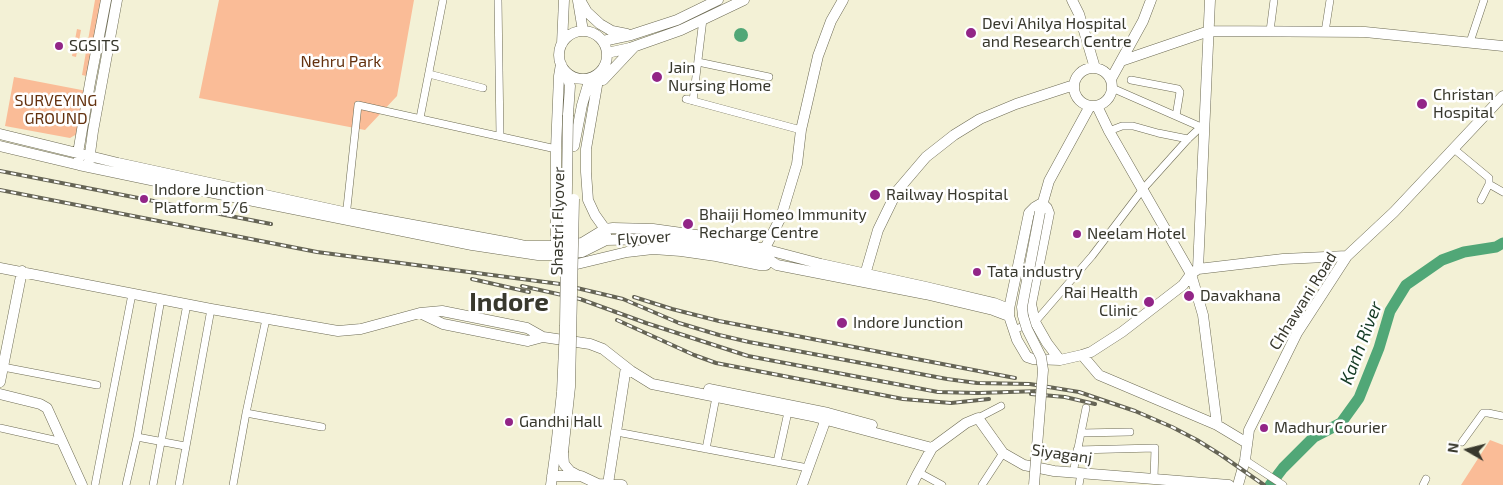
<!DOCTYPE html>
<html>
<head>
<meta charset="utf-8">
<style>
  body { margin:0 }
  #map { position:relative; width:1503px; height:485px; overflow:hidden; background:#f3f1d6; font-family:"Exo 2",sans-serif }
  canvas { display:block }
  .north { position:absolute; left:1443px; top:425px; width:50px; height:50px; -webkit-text-stroke:4px #fff; paint-order:stroke; rotate:278deg; font-size:14px; font-weight:700; line-height:20px; text-align:center; color:#38382d }
  .north::after { content:''; display:block; margin:auto; width:18px; height:22px; background:#38382d; clip-path:polygon(50% 0,100% 100%,50% 72%,0 100%) }
</style>
</head>
<body>
<div id="map">
<canvas width="1503" height="485"></canvas>
<div class="north">N</div>
</div>
<script>
const ctx = document.querySelector('canvas').getContext('2d');
ctx.lineJoin = 'round';
function fillPath(path, color) {
  ctx.fillStyle = color;
  ctx.fill(path, 'evenodd');
}
function shape(rows) {
  const path = new Path2D();
  for (const r of rows) {
    if (r.length === 3) {
      path.moveTo(r[0] + r[2], r[1]);
      path.arc(r[0], r[1], r[2], 0, 2 * Math.PI);
      continue;
    }
    path.moveTo(r[0], r[1]);
    for (let i = 2; i < r.length; i += 2) path.lineTo(r[i], r[i + 1]);
  }
  return path;
}
function strokePath(path, color, width, dash) {
  ctx.strokeStyle = color;
  ctx.lineWidth = width;
  ctx.lineCap = dash ? 'butt' : 'round';
  ctx.setLineDash(dash || []);
  ctx.stroke(path);
}
function drawText(font, color, halo, rows, align = 'center') {
  ctx.font = font + ' "Exo 2",sans-serif';
  ctx.lineWidth = 5;
  ctx.setLineDash([]);
  ctx.textBaseline = 'middle';
  ctx.strokeStyle = halo;
  ctx.fillStyle = color;
  for (const [text, x, y, turn = 0] of rows) {
    ctx.save();
    ctx.translate(x, y);
    ctx.rotate((+turn || 0) * Math.PI / 180);
    ctx.textAlign = isNaN(turn) ? turn : align;
    if (halo) ctx.strokeText(text, 0, 0);
    ctx.fillText(text, 0, 0);
    ctx.restore();
  }
}
const green = shape([
  [95,0,109,0,95,78,82,75],
  [219,0,414,0,397,96,365,130,199,98],
  [77,29,81,30,76,57,72,56],
  [14,77,92,92,82,131,70,138,5,126],
  [1490,440,1503,445,1503,485,1461,485]
]);
const water = shape([
  [741,35,7]
]);
const river = shape([
  [1270,485,1283,468,1314,437,1341,423,1359,398,1379,348,1390,311,1406,285,1442,260,1464,252,1496,247,1503,243]
]);
const street = shape([
  [498,0,500,136],
  [1270,31,1274,0],
  [1325,32,1330,0],
  [1470,42,1484,0],
  [698,62,769,77],
  [429,74,483,88],
  [1131,80,1178,89,1180,92,1176,116],
  [1112,88,1201,127],
  [686,99,801,130],
  [693,101,703,19],
  [420,118,443,0],
  [1109,131,1122,126,1133,126,1158,133,1188,139],
  [1454,149,1489,178,1489,184,1503,192],
  [1481,200,1489,184],
  [346,217,358,105,556,149],
  [1013,330,1035,322,1092,256,1143,189,1188,139,1205,123],
  [3,367,97,385],
  [246,413,322,427],
  [978,418,1001,406],
  [0,428,63,442],
  [622,433,808,468],
  [1081,433,1130,432],
  [137,437,185,446],
  [1462,442,1483,413,1488,413,1503,416],
  [706,449,716,397],
  [1077,450,1155,448,1154,478],
  [1245,460,1283,485],
  [777,462,788,412],
  [918,472,942,485],
  [1073,473,1086,408],
  [95,485,132,294],
  [126,485,137,437,161,299],
  [153,485,187,304],
  [179,485,211,309],
  [233,485,246,413,266,319],
  [982,485,1003,453],
  [1079,485,1081,473],
  [1423,485,1426,479]
]);
const secondary = shape([
  [580,0,587,12,600,24,612,31,627,34],
  [1072,0,1079,14,1095,68],
  [578,1,583,31],
  [583,55,24],
  [603,41,631,35,677,20,718,0],
  [562,44,564,0],
  [607,53,630,48,681,30,744,0],
  [1121,61,1209,31,1365,32,1503,46],
  [1093,87,19],
  [566,72,570,86,568,115],
  [599,74,586,149,586,172,588,200,595,215,605,229,606,235],
  [1111,79,1143,21,1151,0],
  [603,80,634,47],
  [1097,106,1109,131,1191,274,1203,315,1217,425],
  [0,134,118,163,348,213,511,243,525,246,557,246,582,243,605,229,613,228,653,229,696,235,741,243,821,264,926,287,994,303,1009,309],
  [0,146,79,165,189,188,472,245,538,255,556,255,582,252,606,240,651,239,695,243,740,251,768,259,777,265,925,294,993,310,1009,316],
  [574,146,582,105,590,78],
  [79,159,78,153,90,83,106,0],
  [89,161,93,131,117,0],
  [1042,203,1035,207,1029,213,1009,309,1009,316,1017,340,1027,357,1033,359,1060,360,1082,355,1091,352,1122,332,1183,285,1191,274,1198,269,1283,259,1347,256],
  [1042,203,1047,208,1049,213,1031,304,1035,322,1047,343,1060,360],
  [1041,209,1049,181,1090,106],
  [556,253,556,149,559,76,561,64],
  [573,265,627,252,653,249,681,251,716,256,760,265,766,265],
  [760,265,765,248,781,217,797,164,801,130,818,56,831,21,843,0],
  [0,268,211,309,338,331,361,329,420,313,442,311,527,328,543,337],
  [1198,269,1210,0],
  [864,278,878,230,897,191,926,157,954,135,980,119,1016,104,1074,85],
  [420,313,443,324,528,341,543,337,590,344,603,349,631,371,652,384,812,416,932,448],
  [1082,355,1099,375,1217,425,1247,443],
  [0,382,22,271],
  [709,389,828,413,872,425],
  [0,394,40,404,47,408,82,485],
  [563,452,564,464,570,471,579,476],
  [552,476,581,476,598,484,622,485],
  [608,484,626,367],
  [551,485,556,448],
  [802,485,827,416],
  [912,485,917,475,932,448,966,423,978,418,1003,453,1024,465,1054,471,1229,485],
  [1238,485,1245,460,1249,430,1259,410,1297,333,1347,256,1394,212,1503,96]
]);
const rail = shape([
  [0,171,271,224],
  [0,190,317,252,560,284,623,299,679,323,719,335,749,342,947,379,977,383,1030,384,1079,392,1135,411,1172,427,1197,440,1221,455,1264,485],
  [472,279,529,292],
  [522,286,580,299,646,323,748,356,938,392,978,393,1040,391],
  [634,297,672,309,719,321,1015,378],
  [617,320,694,355,716,363,903,399,951,403,989,399],
  [1031,394,1065,397,1095,404]
]);
const secondaryBridge = shape([
  [556,448,562,392,565,326,568,115],
  [563,452,570,387,574,199],
  [1034,485,1043,370,1041,357,1027,329,1023,316,1022,307,1040,212]
]);
const markers = [
  [971,33,6,"#922587"],
  [59,46,5,"#922587"],
  [657,77,6,"#922587"],
  [1422,104,6,"#922587"],
  [875,195,6,"#922587"],
  [144,199,5,"#922587"],
  [688,224,6,"#922587"],
  [1077,234,5,"#922587"],
  [977,272,5,"#922587"],
  [1189,296,6,"#922587"],
  [1149,302,6,"#922587"],
  [842,323,6,"#922587"],
  [509,422,5,"#922587"],
  [1264,428,5,"#922587"]
];
const poiNames = [
  ["Devi Ahilya Hospital",982,24],
  ["and Research Centre",982,42],
  ["SGSITS",69,46],
  ["Jain",668,68],
  ["Nursing Home",668,86],
  ["Christan",1433,95],
  ["Hospital",1433,113],
  ["Indore Junction",154,190],
  ["Platform 5/6",154,208],
  ["Railway Hospital",886,195],
  ["Bhaiji Homeo Immunity",699,215],
  ["Recharge Centre",699,233],
  ["Neelam Hotel",1087,234],
  ["Tata industry",987,272],
  ["Rai Health",1138,293,"right"],
  ["Clinic",1138,311,"right"],
  ["Davakhana",1200,296],
  ["Indore Junction",853,323],
  ["Gandhi Hall",519,422],
  ["Madhur Courier",1274,428]
];
const parkNames = [
  ["Nehru Park",341,62],
  ["SURVEYING",56,101],
  ["GROUND",56,119]
];
const streetNames = [
  ["Shastri Flyover",558,221,-89],
  ["Flyover",644,238,-4],
  ["Chhawani Road",1303,301,-58],
  ["Siyaganj",1062,454,8]
];
const waterNames = [
  ["Kanh River",1361,343,-69]
];
const townNames = [
  ["Indore",509,302]
];
fillPath(green, '#fabc97');
fillPath(water, '#51a777');
strokePath(river, '#51a777', 11);
strokePath(street, '#6d6b54', 8);
strokePath(secondary, '#6d6b54', 11);
strokePath(street, '#fff', 7);
strokePath(secondary, '#fff', 10);
strokePath(rail, '#656455', 4);
strokePath(rail, '#fff', 2, [5.5]);
strokePath(secondaryBridge, '#6d6b54', 11, []);
strokePath(secondaryBridge, '#fff', 10);
for (const [x, y, r, color] of markers) {
  const dot = new Path2D();
  dot.arc(x, y, r, 0, 2 * Math.PI);
  ctx.fillStyle = color;
  ctx.fill(dot);
  strokePath(dot, '#fff', 2);
}
drawText('16px', '#38382d', '#fff', poiNames, 'left');
drawText('16px', '#64320f', '#fff', parkNames);
drawText('16px', '#38382d', '#fff', streetNames);
drawText('italic 18px', '#143a25', '#fff', waterNames);
drawText('bold 26px', '#38382d', '#fff', townNames);
</script>
</body>
</html>
